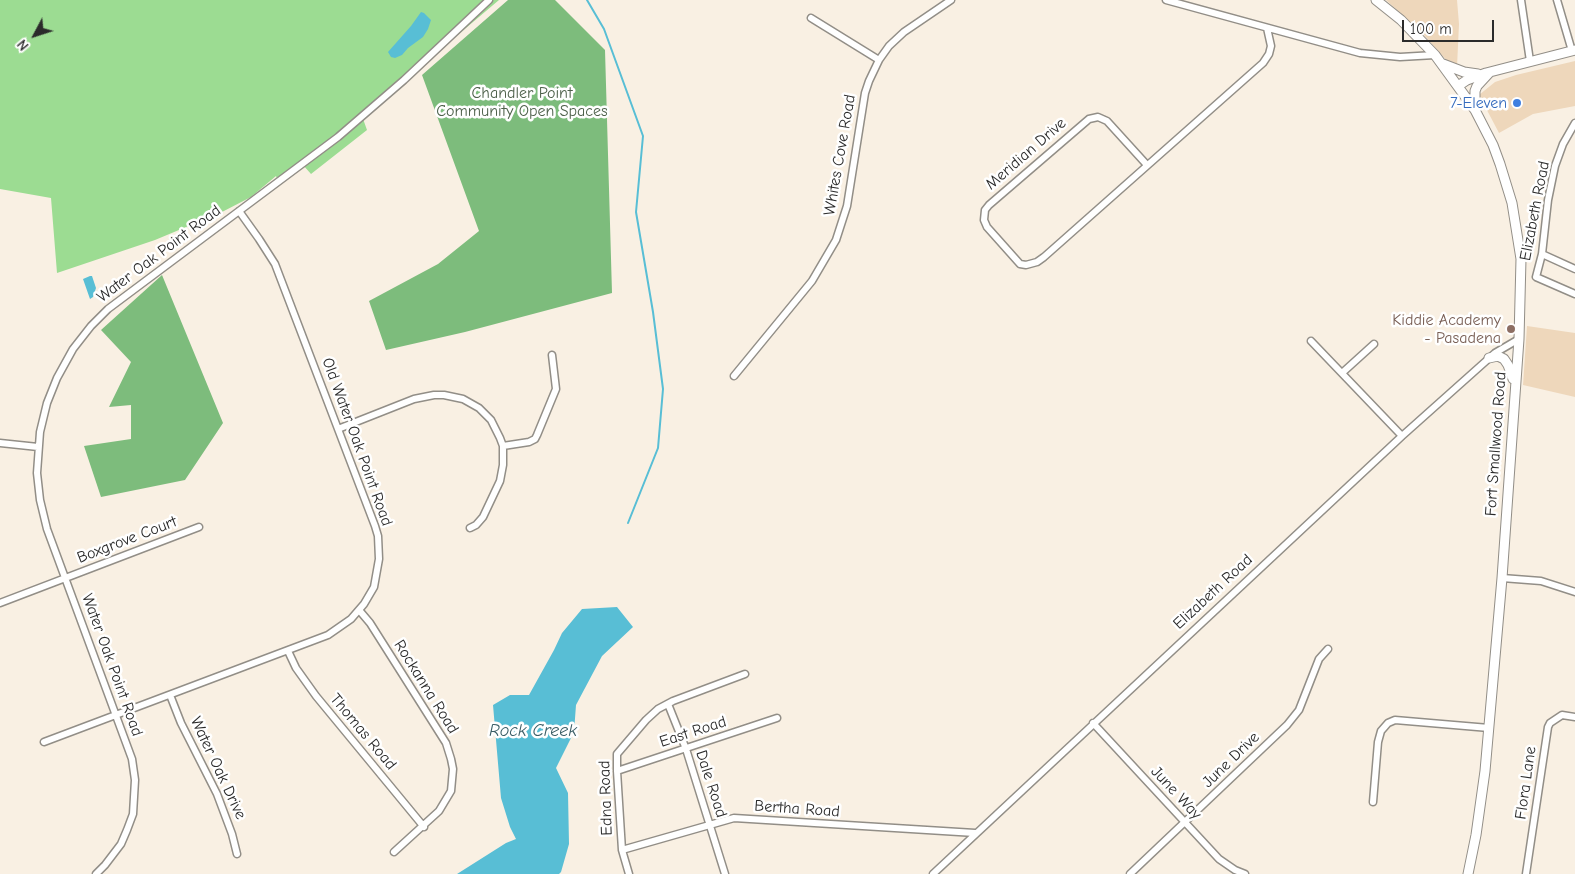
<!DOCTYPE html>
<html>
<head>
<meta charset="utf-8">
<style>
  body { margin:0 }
  #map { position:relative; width:1575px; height:874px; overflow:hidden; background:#f9f0e3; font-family:"Comic Neue",sans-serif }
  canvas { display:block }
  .north { position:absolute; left:10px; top:10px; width:50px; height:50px; -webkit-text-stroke:4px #fff; paint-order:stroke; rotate:230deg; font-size:14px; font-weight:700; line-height:20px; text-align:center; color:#2b2b2b }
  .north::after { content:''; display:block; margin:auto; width:18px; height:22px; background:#2b2b2b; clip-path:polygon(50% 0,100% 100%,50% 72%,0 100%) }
  .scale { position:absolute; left:1402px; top:20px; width:92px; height:22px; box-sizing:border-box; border:2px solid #2b2b2b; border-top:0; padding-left:6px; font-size:15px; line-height:18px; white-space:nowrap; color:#2b2b2b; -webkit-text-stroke:4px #fff; paint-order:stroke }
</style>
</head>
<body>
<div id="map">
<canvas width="1575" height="874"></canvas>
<div class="north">N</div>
<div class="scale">100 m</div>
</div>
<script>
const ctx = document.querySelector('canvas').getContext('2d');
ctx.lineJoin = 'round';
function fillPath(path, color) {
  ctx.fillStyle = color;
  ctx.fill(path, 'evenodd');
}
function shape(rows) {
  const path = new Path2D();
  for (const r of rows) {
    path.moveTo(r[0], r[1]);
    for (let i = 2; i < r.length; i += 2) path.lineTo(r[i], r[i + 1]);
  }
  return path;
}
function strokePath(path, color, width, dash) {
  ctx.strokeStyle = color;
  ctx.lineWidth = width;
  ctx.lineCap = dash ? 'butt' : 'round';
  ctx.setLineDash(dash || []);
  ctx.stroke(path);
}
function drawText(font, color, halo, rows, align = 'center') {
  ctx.font = font + ' "Comic Neue",sans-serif';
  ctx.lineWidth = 5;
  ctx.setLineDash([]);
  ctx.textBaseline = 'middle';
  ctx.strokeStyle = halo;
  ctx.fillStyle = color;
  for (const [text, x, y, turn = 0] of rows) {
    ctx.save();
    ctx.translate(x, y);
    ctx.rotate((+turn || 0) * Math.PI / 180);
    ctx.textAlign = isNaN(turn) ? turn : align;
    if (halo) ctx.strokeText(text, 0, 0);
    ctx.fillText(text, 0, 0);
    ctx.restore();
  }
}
const built = shape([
  [1386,0,1457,0,1459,24,1457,67,1448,62,1424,35],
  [1575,61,1575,106,1533,114,1499,133,1479,95,1495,82,1516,75],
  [1527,326,1575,333,1575,397,1523,385]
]);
const green = shape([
  [0,0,499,0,362,116,367,130,311,174,303,165,278,181,276,176,251,197,222,212,155,240,57,273,51,198,0,189]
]);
const forest = shape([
  [508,0,555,0,605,50,612,293,465,332,386,350,369,301,438,264,479,231,422,75],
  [162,275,223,423,185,480,101,497,84,446,131,439,131,405,109,407,131,362,101,330]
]);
const water = shape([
  [421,12,424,13,431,20,428,29,423,37,408,48,402,55,395,58,391,57,388,52,411,26],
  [90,276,92,276,96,288,93,297,90,299,83,279],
  [617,607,633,627,602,656,576,705,574,732,556,768,568,793,569,844,561,872,559,874,457,874,506,843,516,839,510,827,501,798,493,705,510,695,529,695,554,650,562,633,582,609]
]);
const stream = shape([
  [587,0,604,29,643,136,636,212,653,312,663,389,658,448,628,523]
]);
const street = shape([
  [1166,0,1360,53,1400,57,1435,55],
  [1521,0,1530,61],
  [1557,0,1572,51],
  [811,18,879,60],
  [1575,123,1563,144,1555,166,1548,200,1542,254,1536,277,1575,294],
  [1147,165,1107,121,1098,117,1089,119,989,205,985,210,984,220,987,227,1020,264,1026,265,1037,262,1044,257,1263,63,1269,54,1271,46,1267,28],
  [1542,254,1575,269],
  [1311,341,1402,436],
  [1342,373,1374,344],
  [734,376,812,281,836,240,847,206,865,93,869,81,879,60,889,46,904,32,951,0],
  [338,429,414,399,434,395,444,395,463,399,479,408,491,420,500,438,503,446,503,465,500,481,483,517,476,525,470,528],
  [0,443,38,447],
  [503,446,529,442,535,439,537,435,556,389,552,355],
  [1502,578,1541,581,1575,592],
  [0,603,199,527],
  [359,610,370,623,446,743,451,759,453,769,451,791,439,811,394,852],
  [288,651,296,668,316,696,424,827],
  [170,695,181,723,217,794,232,834,237,854],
  [668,704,686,749,725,874],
  [1093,723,1219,859,1235,870,1245,874],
  [44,742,328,635,351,619,364,604,374,587,379,559,378,536,375,526,275,264,259,239,239,211],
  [617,771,777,718],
  [1373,802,1378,742,1381,731,1388,723,1395,720,1489,728],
  [622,850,734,818,975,833],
  [96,874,105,865,121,844,127,830,133,814,135,780,132,759,47,529,40,500,37,473,40,432,47,403,57,378,73,349,91,326,108,309,338,137,404,80,489,0],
  [629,874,622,850,617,771,617,754,646,720,658,709,673,701,745,674],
  [933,874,1402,436,1495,353,1519,339],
  [1130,874,1287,725,1299,710,1319,659,1328,649],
  [1526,874,1548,727,1550,723,1562,715,1575,717]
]);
const secondary = shape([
  [1376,0,1401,20,1435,55,1475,110,1493,145,1500,164,1512,203,1521,259,1519,339,1502,578,1485,771,1476,835,1468,874],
  [1443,64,1464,72,1478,74],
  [1458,86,1467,80,1486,73,1575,50],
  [1475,110,1475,91,1477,86,1489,73],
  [1489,358,1498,356,1504,359,1508,365,1513,379]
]);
const markers = [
  [1517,103,5,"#3f7fe0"],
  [1511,329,5,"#8d6e63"]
];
const parkNames = [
  ["Chandler Point",522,93],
  ["Community Open Spaces",522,111]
];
const shopNames = [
  ["7-Eleven",1507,103]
];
const streetNames = [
  ["Meridian Drive",1026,154,-41],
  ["Whites Cove Road",840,155,-80],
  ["Elizabeth Road",1535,211,-79],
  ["Water Oak Point Road",159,254,-37],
  ["Old Water Oak Point Road",357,442,70],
  ["Fort Smallwood Road",1496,444,-86],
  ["Boxgrove Court",127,540,-21],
  ["Elizabeth Road",1213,592,-43],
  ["Water Oak Point Road",112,665,70],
  ["Rockanna Road",426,687,58],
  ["Thomas Road",363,732,50],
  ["East Road",693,732,-18],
  ["June Drive",1231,760,-44],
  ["Water Oak Drive",218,768,65],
  ["Flora Lane",1526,783,-82],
  ["Dale Road",711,784,72],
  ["June Way",1176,793,47],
  ["Edna Road",606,798,-92],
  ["Bertha Road",797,809,4]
];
const educationNames = [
  ["Kiddie Academy",1501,320],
  ["- Pasadena",1501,338]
];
const waterNames = [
  ["Rock Creek",533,731]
];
fillPath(built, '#eed7bb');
fillPath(green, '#9cdc92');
fillPath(forest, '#7dbc7c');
fillPath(water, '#58bed5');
strokePath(stream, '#58bed5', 2);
strokePath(street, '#928e87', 9);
strokePath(secondary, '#928e87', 11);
strokePath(street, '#fff', 6);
strokePath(secondary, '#fff', 9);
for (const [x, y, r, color] of markers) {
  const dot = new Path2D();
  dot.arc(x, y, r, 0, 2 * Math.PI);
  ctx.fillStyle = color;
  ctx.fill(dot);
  strokePath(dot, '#fff', 2);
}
drawText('16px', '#4d604a', '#fff', parkNames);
drawText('16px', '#366cbe', '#fff', shopNames, 'right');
drawText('16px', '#2b2b2b', '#fff', streetNames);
drawText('16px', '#785e54', '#fff', educationNames, 'right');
drawText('italic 18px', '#3b5e66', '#fff', waterNames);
</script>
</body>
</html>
